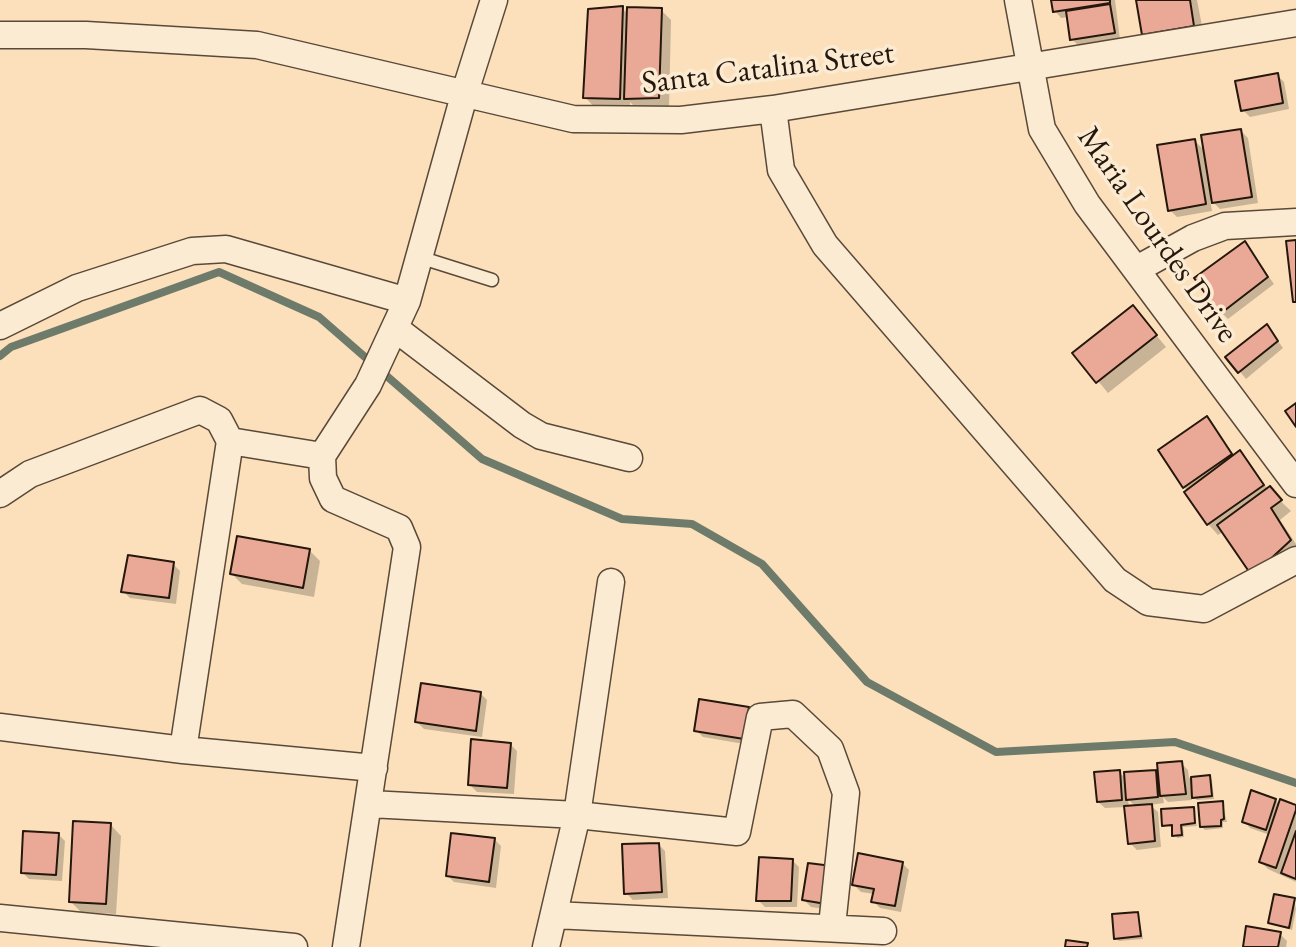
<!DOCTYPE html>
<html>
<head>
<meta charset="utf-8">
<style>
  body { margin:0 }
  canvas { display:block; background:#fbe0bb }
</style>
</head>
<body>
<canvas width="1296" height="947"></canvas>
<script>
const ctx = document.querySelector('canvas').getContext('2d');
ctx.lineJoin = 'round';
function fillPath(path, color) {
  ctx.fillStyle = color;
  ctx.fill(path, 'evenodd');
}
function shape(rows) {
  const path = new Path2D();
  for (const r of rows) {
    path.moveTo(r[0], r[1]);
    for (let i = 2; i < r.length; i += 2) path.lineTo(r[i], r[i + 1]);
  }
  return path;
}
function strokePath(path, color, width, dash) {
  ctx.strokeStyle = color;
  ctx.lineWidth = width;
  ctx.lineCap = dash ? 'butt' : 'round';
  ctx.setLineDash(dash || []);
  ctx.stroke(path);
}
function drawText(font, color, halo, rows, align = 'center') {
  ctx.font = font + ' "EB Garamond",serif';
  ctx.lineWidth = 7;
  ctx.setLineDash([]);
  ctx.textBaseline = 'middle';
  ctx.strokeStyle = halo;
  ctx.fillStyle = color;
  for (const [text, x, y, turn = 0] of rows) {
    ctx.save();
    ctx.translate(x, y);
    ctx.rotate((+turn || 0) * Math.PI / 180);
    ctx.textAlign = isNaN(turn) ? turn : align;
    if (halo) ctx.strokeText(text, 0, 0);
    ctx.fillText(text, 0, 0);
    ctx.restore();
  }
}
const shadow = shape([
  [1053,0,1115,0,1120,40,1079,46,1072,39,1069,17,1061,18,1055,11],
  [1137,0,1197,0,1204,36,1154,45,1143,34],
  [622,8,628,14,661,10,671,20,669,108,636,108,630,102,630,109,595,108,585,97],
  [1277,75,1284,82,1289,109,1250,117,1243,110],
  [1241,131,1248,138,1258,203,1220,209,1210,199,1212,211,1177,217,1170,210,1195,141,1205,151],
  [1245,243,1274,284,1228,319,1221,312],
  [1133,307,1166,347,1108,393,1075,353],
  [1267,326,1283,348,1246,379,1228,357],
  [1207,419,1235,456,1240,452,1268,489,1291,511,1280,520,1296,544,1296,555,1263,585,1224,531,1218,535,1208,524,1161,450],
  [310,551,320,561,314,597,242,584,232,574],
  [173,564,180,571,176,604,130,598,123,591],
  [480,693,487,700,482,737,424,729,417,722],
  [748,709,755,716,750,745,703,737,696,730],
  [510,744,517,751,514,794,477,792,470,785],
  [1181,763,1188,770,1189,778,1209,777,1212,780,1214,799,1197,800,1191,795,1192,800,1168,802,1163,797,1164,803,1150,805,1158,812,1161,847,1137,850,1130,843,1126,807,1105,808,1098,802,1119,772,1126,779,1155,771,1160,776],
  [1128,799,1136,807,1129,808],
  [1276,800,1280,805,1296,807,1296,882,1268,869,1261,862,1270,835,1250,828,1244,821],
  [1222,802,1227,822,1223,822,1223,828,1205,830,1202,827],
  [1193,809,1197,826,1183,827,1184,837,1177,838,1174,828,1164,825],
  [111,825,121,836,116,914,81,912,71,902],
  [58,834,65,841,62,881,29,879,22,872],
  [494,839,501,846,496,888,454,882,447,875],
  [658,844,665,851,668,898,633,900,626,893],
  [792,860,799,867,797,907,765,907,758,900],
  [902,863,909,870,901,912,880,908,873,901,874,894,861,892,854,885],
  [838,875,833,910,811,907,804,900],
  [1294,900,1296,909,1292,930,1273,925,1270,922],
  [1138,913,1143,939,1119,941,1116,938],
  [1280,934,1287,941,1286,947,1244,947]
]);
const stream = shape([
  [0,356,11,347,219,272,319,317,482,459,622,519,692,524,762,564,867,682,996,752,1175,742,1296,783]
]);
const building = shape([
  [1051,0,1110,0,1110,3,1053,12,1051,0],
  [1136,0,1190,0,1194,26,1142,35,1136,0],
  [1110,4,1115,33,1070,40,1066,11,1110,4],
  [623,6,620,99,583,98,588,9,623,6],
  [627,7,662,8,659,98,624,99,627,7],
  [1278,73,1283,103,1241,111,1235,81,1278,73],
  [1241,129,1252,197,1212,203,1201,135,1241,129],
  [1195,139,1206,204,1168,211,1157,145,1195,139],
  [1296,240,1296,302,1293,302,1286,241,1296,240],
  [1245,241,1268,277,1220,314,1194,278,1245,241],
  [1133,305,1157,335,1096,383,1072,353,1133,305],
  [1267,324,1278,341,1238,373,1225,357,1267,324],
  [1296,403,1296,427,1285,411,1296,403],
  [1207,416,1232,454,1183,488,1158,450,1207,416],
  [1240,450,1264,485,1207,525,1184,492,1240,450],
  [1270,486,1282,500,1271,508,1291,540,1252,576,1217,525,1270,486],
  [237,536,310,549,303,588,230,574,237,536],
  [128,555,174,562,169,598,121,592,128,555],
  [421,683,481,692,476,731,415,722,421,683],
  [699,699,749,707,744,739,694,731,699,699],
  [471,739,511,743,507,788,468,785,471,739],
  [1182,761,1186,794,1160,796,1157,763,1182,761],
  [1120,770,1122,800,1097,802,1094,772,1120,770],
  [1156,770,1158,797,1126,800,1124,772,1156,770],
  [1210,775,1212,796,1192,798,1191,777,1210,775],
  [1251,790,1276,799,1266,830,1242,822,1251,790],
  [1280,799,1296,805,1296,810,1276,868,1259,862,1280,799],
  [1223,801,1224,819,1221,820,1221,826,1200,827,1198,803,1223,801],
  [1152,804,1155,841,1128,844,1124,806,1152,804],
  [1194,807,1195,823,1181,825,1182,835,1172,836,1172,825,1162,826,1161,809,1194,807],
  [73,821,111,823,106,904,69,902,73,821],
  [23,831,59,833,56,875,21,873,23,831],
  [1296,831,1296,879,1281,873,1296,831],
  [451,833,495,838,489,882,446,876,451,833],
  [659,843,662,892,624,894,622,844,659,843],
  [858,853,903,862,895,906,871,902,874,889,852,885,858,853],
  [759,857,793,859,791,901,756,901,759,857],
  [808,863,832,866,826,904,802,900,808,863],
  [1274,894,1295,898,1289,928,1268,923,1274,894],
  [1138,912,1141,936,1114,939,1112,914,1138,912],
  [1246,926,1281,932,1278,947,1243,947,1246,926],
  [1066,940,1088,943,1087,947,1065,947,1066,940]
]);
const lane = shape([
  [419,257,492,280]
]);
const street = shape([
  [1018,0,1042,129,1087,204,1296,484],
  [0,35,86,35,257,45,573,119,681,120,773,109,1296,23],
  [773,109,781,170,825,245,1115,580,1148,602,1204,609,1296,560],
  [1137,269,1193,238,1225,226,1296,222],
  [0,326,77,288,192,251,226,249,407,301],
  [396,329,522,425,541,436,629,458],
  [230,441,322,456],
  [0,494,30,474,200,410,219,420,230,441,183,750],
  [0,727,183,750,374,768],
  [370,804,577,815,737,832,760,717,793,714,830,749,846,793,832,926],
  [554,915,883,931],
  [0,918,294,947],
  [346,947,407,547,399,528,333,499,323,478,322,456,368,385,407,301,465,92,494,0],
  [546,947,577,815,611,582]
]);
const streetNames = [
  ["Santa Catalina Street",768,69,-7],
  ["Maria Lourdes Drive",1157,235,55]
];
fillPath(shadow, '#0003');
strokePath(stream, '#6e7b6b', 8);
fillPath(building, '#e9a996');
strokePath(building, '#25170c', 2);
strokePath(lane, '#5a4938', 15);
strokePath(street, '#5a4938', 29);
strokePath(lane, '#fcebd3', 12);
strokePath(street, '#fcebd3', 26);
drawText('32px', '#25170c', '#fcebd3', streetNames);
</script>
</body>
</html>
